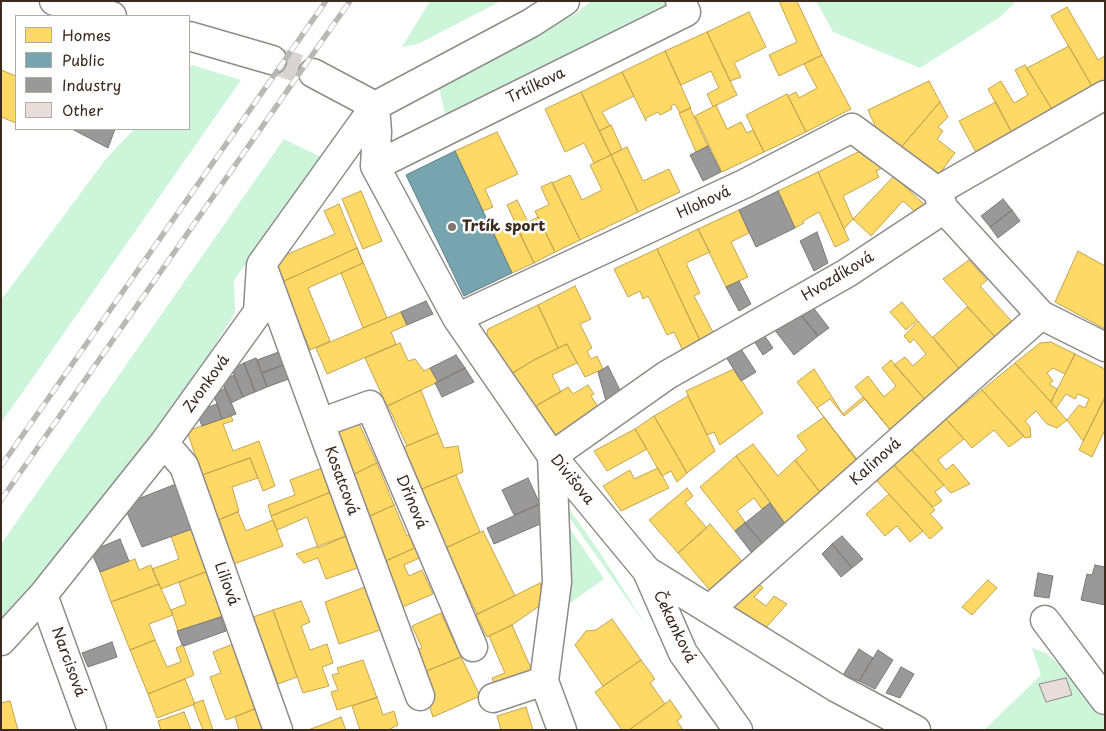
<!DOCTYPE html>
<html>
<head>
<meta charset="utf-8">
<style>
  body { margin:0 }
  #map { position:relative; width:1106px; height:731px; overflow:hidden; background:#fff; font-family:"Playpen Sans",sans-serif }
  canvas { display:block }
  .frame { position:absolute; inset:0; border:2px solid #3b2a1e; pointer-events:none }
  .legend { position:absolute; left:15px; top:15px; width:175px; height:115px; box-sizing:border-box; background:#fff; border:1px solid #b1aaa5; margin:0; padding:6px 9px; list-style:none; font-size:15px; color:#3b2a1e }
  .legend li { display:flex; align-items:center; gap:10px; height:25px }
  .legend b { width:25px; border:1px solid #b1aaa5 }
</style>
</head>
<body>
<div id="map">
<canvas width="1106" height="731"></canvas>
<div class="frame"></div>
<ul class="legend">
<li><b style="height:14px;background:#ffd966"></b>Homes</li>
<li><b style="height:14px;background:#76a5af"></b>Public</li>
<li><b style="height:14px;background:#999"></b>Industry</li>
<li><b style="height:14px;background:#e8dddb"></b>Other</li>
</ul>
</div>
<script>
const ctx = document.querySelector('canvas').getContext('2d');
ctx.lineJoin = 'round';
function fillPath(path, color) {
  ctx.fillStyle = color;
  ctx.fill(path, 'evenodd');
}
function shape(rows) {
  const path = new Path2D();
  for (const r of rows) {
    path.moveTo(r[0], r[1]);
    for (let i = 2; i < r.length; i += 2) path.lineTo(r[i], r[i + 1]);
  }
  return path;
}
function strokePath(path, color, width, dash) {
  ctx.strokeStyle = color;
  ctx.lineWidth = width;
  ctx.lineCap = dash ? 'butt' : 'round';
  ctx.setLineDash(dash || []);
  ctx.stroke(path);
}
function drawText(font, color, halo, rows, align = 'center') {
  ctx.font = font + ' "Playpen Sans",sans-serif';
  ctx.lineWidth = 5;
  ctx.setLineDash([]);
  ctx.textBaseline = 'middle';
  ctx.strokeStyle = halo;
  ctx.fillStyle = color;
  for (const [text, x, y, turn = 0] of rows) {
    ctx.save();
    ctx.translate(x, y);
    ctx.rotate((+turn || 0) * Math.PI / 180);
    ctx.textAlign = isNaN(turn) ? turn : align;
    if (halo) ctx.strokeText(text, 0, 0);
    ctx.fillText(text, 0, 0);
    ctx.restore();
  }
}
const green = shape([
  [430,1,501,1,418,44,402,47],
  [591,1,668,1,666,16,446,118,439,87,577,13],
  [816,1,1017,1,1000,17,920,68,833,32],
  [192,65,241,80,1,423,1,300,106,159,134,129,189,129,189,69],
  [284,139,323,158,234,280,235,313,147,452,104,496,27,598,1,628,1,544],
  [569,509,599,551,647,627,566,513],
  [562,517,604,579,560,610],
  [1032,648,1046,653,1069,673,1105,719,1105,730,984,730,1041,675]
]);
const homes = shape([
  [779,1,797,1,822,55,779,76,769,55,797,42,779,1],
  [1067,7,1098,60,1105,56,1105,90,1097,95,1051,16,1067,7],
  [749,12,766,47,734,63,741,77,730,81,707,32,749,12],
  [707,32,737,95,713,107,707,94,719,88,711,71,681,85,665,51,707,32],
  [1069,46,1097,95,1056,116,1027,68,1069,46],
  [665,51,691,108,680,113,675,104,671,106,672,109,660,115,658,112,646,118,646,121,622,72,665,51],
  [822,55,851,109,806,132,788,96,796,92,799,98,817,88,804,64,822,55],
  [1025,65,1056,116,1015,139,988,89,1001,81,1014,103,1028,95,1015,70,1025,65],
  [1,70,16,76,16,123,1,117,1,70],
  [622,72,634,96,602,112,610,126,599,131,581,92,622,72],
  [929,81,940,102,897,152,881,139,868,110,929,81],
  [581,92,611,155,594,163,584,143,565,152,545,109,581,92],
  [787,94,806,132,764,152,746,115,787,94],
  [940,102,948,117,938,127,943,131,937,139,955,153,934,181,897,152,940,102],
  [996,102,1015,139,979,158,959,121,996,102],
  [716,105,727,129,741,122,747,133,753,130,764,152,722,172,695,116,716,105],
  [690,108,708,146,696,152,679,113,690,108],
  [611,125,622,149,611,155,599,131,611,125],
  [497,132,518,174,485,189,493,207,483,211,455,151,497,132],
  [627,147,643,181,669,169,680,192,638,212,611,155,627,147],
  [864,149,884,167,876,171,879,177,843,196,853,219,844,229,818,172,864,149],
  [611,155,638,212,580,240,552,183,570,175,582,200,602,190,590,165,611,155],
  [818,172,849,240,835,247,819,212,803,221,804,223,795,228,778,191,818,172],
  [894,176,927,207,920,216,903,201,871,236,853,219,894,176],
  [552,182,580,240,555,252,535,211,549,205,541,187,552,182],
  [361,191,382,241,363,249,342,199,361,191],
  [517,200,528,222,538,217,555,252,534,263,507,205,517,200],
  [339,204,357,248,284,281,274,260,335,234,324,211,339,204],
  [739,210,749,233,731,242,748,277,726,287,698,229,739,210],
  [515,224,534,263,512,273,494,234,515,224],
  [698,229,710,252,686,263,700,293,694,296,715,336,702,345,657,249,698,229],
  [357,248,387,318,363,328,341,273,363,263,357,248],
  [357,248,363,263,308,288,330,341,310,350,282,282,357,248],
  [657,249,702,345,685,355,674,332,667,335,648,296,643,299,640,291,628,297,614,269,657,249],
  [1078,251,1105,266,1105,329,1055,302,1078,251],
  [969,260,987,280,980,286,1015,325,998,340,943,279,969,260],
  [575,286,591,319,580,324,592,348,587,351,591,359,597,356,603,369,585,377,567,344,558,348,538,305,575,286],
  [902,302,917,320,906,330,890,312,902,302],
  [538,305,558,348,534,360,511,374,486,338,488,329,538,305],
  [967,307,998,340,962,372,933,337,967,307],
  [401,312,407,325,391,332,396,344,327,374,316,348,401,312],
  [918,321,962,372,928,403,894,365,905,357,913,366,926,354,914,339,910,343,904,336,918,321],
  [1051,342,1075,354,1065,374,1053,368,1047,373,1053,381,1049,384,1057,389,1051,402,1015,363,1040,343,1051,342],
  [400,343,408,361,415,359,424,371,430,368,438,382,387,406,365,358,400,343],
  [567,344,577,363,552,375,561,392,534,407,511,374,534,360,567,344],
  [1075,354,1105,369,1105,397,1083,441,1067,420,1079,405,1085,408,1089,399,1078,394,1075,399,1066,394,1056,408,1051,402,1075,354],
  [891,360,928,403,893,433,855,387,868,376,884,397,896,386,882,368,891,360],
  [1015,363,1067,420,1057,428,1047,424,1036,411,1025,421,1030,427,1031,437,1025,438,982,390,1015,363],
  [734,369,763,413,720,445,714,432,707,435,686,391,734,369],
  [814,369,843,414,863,397,893,433,859,463,797,382,814,369],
  [588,385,594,394,591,396,600,410,556,440,534,407,568,387,573,394,588,385],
  [421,390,438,433,407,446,388,406,421,390],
  [982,390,1024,436,1009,447,994,430,972,448,946,419,982,390],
  [688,396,715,451,687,473,654,416,688,396],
  [1105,397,1105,430,1092,457,1079,450,1105,397],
  [830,399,844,416,865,399,892,432,859,462,817,408,830,399],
  [231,416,233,421,223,424,233,451,259,441,275,486,263,491,250,458,202,475,187,431,231,416],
  [654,416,687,473,677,482,671,471,662,476,635,429,654,416],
  [824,417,859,464,823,496,795,460,807,450,797,436,824,417],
  [946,419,964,439,938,460,946,470,953,464,970,484,951,493,911,449,946,419],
  [358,421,377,463,346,478,328,433,358,421],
  [635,429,647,449,607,471,594,451,635,429],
  [438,433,444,448,458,446,463,472,422,489,404,447,438,433],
  [753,444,778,476,795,460,823,496,788,527,736,456,753,444],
  [911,449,944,485,935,492,942,501,933,507,893,464,911,449],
  [736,456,771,503,762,509,754,498,737,511,745,522,735,531,700,487,736,456],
  [250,458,258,478,232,487,239,511,218,520,202,475,250,458],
  [377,463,394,505,361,520,346,478,377,463],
  [893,464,935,510,930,514,943,528,930,539,875,479,893,464],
  [322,468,331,492,271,516,268,505,295,495,290,480,322,468],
  [658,468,669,488,621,511,603,486,630,470,634,479,658,468],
  [456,475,480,532,444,549,422,489,456,475],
  [687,488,693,496,685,503,707,528,678,553,649,520,687,488],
  [331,492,349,535,318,548,307,517,277,530,271,516,331,492],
  [889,494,923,531,910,542,897,526,885,536,866,514,889,494],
  [394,505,407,536,414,533,419,546,379,564,361,520,394,505],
  [238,512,246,531,273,520,283,546,234,564,218,520,238,512],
  [710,524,747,567,714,595,678,553,710,524],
  [192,529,208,571,161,589,152,569,179,559,171,536,192,529],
  [483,531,515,596,477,614,445,548,483,531],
  [349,535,360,567,335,576,326,579,318,558,304,563,296,554,349,535],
  [419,546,424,556,404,565,409,576,422,570,433,594,398,609,379,564,419,546],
  [135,559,139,570,151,565,159,584,111,602,100,572,135,559],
  [208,571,223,616,178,631,171,610,186,604,179,582,208,571],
  [988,580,997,588,972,615,962,607,988,580],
  [756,581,763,588,754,597,766,606,774,596,787,604,762,632,728,607,756,581],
  [540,583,545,602,512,625,487,637,476,615,540,583],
  [159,584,173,615,149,624,155,640,130,650,111,602,159,584],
  [373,584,389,627,339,644,325,602,373,584],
  [301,601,310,622,301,626,310,650,327,644,333,663,322,667,329,686,303,693,273,610,301,601],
  [273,610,297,677,278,684,253,617,273,610],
  [441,613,461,657,419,674,411,653,422,648,412,626,441,613],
  [612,619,641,660,603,686,575,645,586,631,596,630,612,619],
  [512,625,534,675,497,692,492,678,505,673,489,636,512,625],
  [155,640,167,667,181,662,176,648,183,645,194,675,148,694,130,650,155,640],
  [233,644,257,708,226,720,210,677,221,673,213,652,233,644],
  [461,657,480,696,433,717,419,674,461,657],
  [363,660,377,698,337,710,331,692,338,690,332,675,339,673,337,668,363,660],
  [641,660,655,679,650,683,665,704,629,730,622,730,595,692,641,660],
  [185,679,195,704,157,718,148,694,185,679],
  [377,697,383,715,394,711,398,725,388,730,360,730,352,706,377,697],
  [203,700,213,730,203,730,193,704,203,700],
  [670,700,682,717,677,721,683,730,629,730,670,700],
  [10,701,18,730,1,730,1,703,10,701],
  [526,707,533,730,501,730,497,716,526,707],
  [257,708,265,730,239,730,235,717,257,708],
  [184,712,191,730,161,730,158,721,184,712],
  [341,717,346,730,308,730,327,723,341,717]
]);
const public = shape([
  [455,151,512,273,464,296,406,175,455,151]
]);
const industry = shape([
  [72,129,115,129,108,148,72,129],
  [708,146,721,172,703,181,690,155,708,146],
  [778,191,795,228,756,247,739,210,778,191],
  [1003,199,1012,210,990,227,981,216,1003,199],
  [1012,210,1020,221,998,238,990,227,1012,210],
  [817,232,828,263,814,271,800,241,817,232],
  [739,281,751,304,739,311,726,287,739,281],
  [426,301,433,314,407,325,401,312,426,301],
  [812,306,829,328,818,336,800,314,812,306],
  [800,314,818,336,794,355,774,329,800,314],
  [764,335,773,348,763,355,754,341,764,335],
  [741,349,756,372,741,381,726,357,741,349],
  [284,350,288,363,262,373,257,360,284,350],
  [456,355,465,368,438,382,430,368,456,355],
  [256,358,267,387,255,392,244,363,256,358],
  [244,363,255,392,243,397,232,369,244,363],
  [288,363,294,377,267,387,262,373,288,363],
  [608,366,623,396,606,401,598,372,608,366],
  [465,368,474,382,442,397,435,383,465,368],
  [234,375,243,397,231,403,222,382,234,375],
  [225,388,236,414,222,419,214,395,225,388],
  [217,404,222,419,202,426,198,416,203,409,217,404],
  [528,478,540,504,514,515,502,490,528,478],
  [176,484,192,529,142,547,125,508,130,502,176,484],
  [770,503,787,527,765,546,745,523,770,503],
  [540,504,545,522,494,544,487,528,540,504],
  [745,523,765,546,754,556,735,531,745,523],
  [842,536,863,559,852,568,832,544,842,536],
  [120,539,129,561,100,572,91,551,120,539],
  [832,544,852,568,841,577,822,554,832,544],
  [1095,565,1105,567,1105,605,1081,600,1087,574,1092,575,1095,565],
  [1038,573,1053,576,1049,598,1034,596,1038,573],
  [221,617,226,631,184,646,182,645,177,631,221,617],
  [112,642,117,657,88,667,82,653,112,642],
  [859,649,873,658,859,681,843,675,859,649],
  [878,650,893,660,875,689,859,681,878,650],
  [901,667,914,674,900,698,886,693,901,667]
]);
const building = shape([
  [1066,678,1072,695,1046,702,1039,684,1066,678]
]);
const minorTunnel = shape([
  [272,60,313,73]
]);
const minor = shape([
  [54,1,112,16],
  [189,36,272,60],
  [313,73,375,106],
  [375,106,377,132,375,166,457,318,552,456,647,571,837,688,916,730],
  [375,166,686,12,680,1],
  [937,191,1105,95],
  [944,209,1041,315,1105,347],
  [265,273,420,696],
  [457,318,746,183,852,128,937,191],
  [320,423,370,405,473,647],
  [164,443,184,466,278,730],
  [647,571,683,653,738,730],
  [43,595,92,730],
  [710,609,1041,315],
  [1045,620,1105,700],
  [1,641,43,595,164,443,258,312,261,265,375,106,531,23,565,1],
  [493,698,544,681],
  [562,730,544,681,557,582,552,456,667,375,847,273,944,209,937,191]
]);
const rail = shape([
  [1,466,326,1],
  [1,500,350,1]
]);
const markers = [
  [452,227,5,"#80756d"]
];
const streetNames = [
  ["Trtílkova",536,86,-26],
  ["Hlohová",704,203,-25],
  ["Hvozdíková",838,277,-31],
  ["Zvonková",207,384,-54],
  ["Kalinová",876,462,-42],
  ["Divišova",572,480,51],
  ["Kosatcová",341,481,70],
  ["Dřínová",411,502,67],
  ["Liliová",226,584,70],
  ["Čekanková",674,627,64],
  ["Narcisová",68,662,70]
];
const poiNames = [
  ["Trtík sport",462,227]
];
fillPath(green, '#ccf5da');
fillPath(homes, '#ffd966');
strokePath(homes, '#c4a450', 1);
fillPath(public, '#76a5af');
strokePath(public, '#648084', 1);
fillPath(industry, '#999');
strokePath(industry, '#7d7874', 1);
fillPath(building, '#e8dddb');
strokePath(building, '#8e8b88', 1);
strokePath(minorTunnel, '#d8d4d2', 28, [28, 14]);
strokePath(minor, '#8e8b88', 31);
strokePath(minor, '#fff', 28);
strokePath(rail, '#b9b8b6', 5.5);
strokePath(rail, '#fff', 4, [11]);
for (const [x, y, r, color] of markers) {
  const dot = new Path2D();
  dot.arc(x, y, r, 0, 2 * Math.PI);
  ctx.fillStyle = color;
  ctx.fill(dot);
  strokePath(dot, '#fff', 2);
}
drawText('15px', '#3b2a1e', '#fff', streetNames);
drawText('bold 15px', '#3b2a1e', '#fff', poiNames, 'left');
</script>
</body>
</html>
